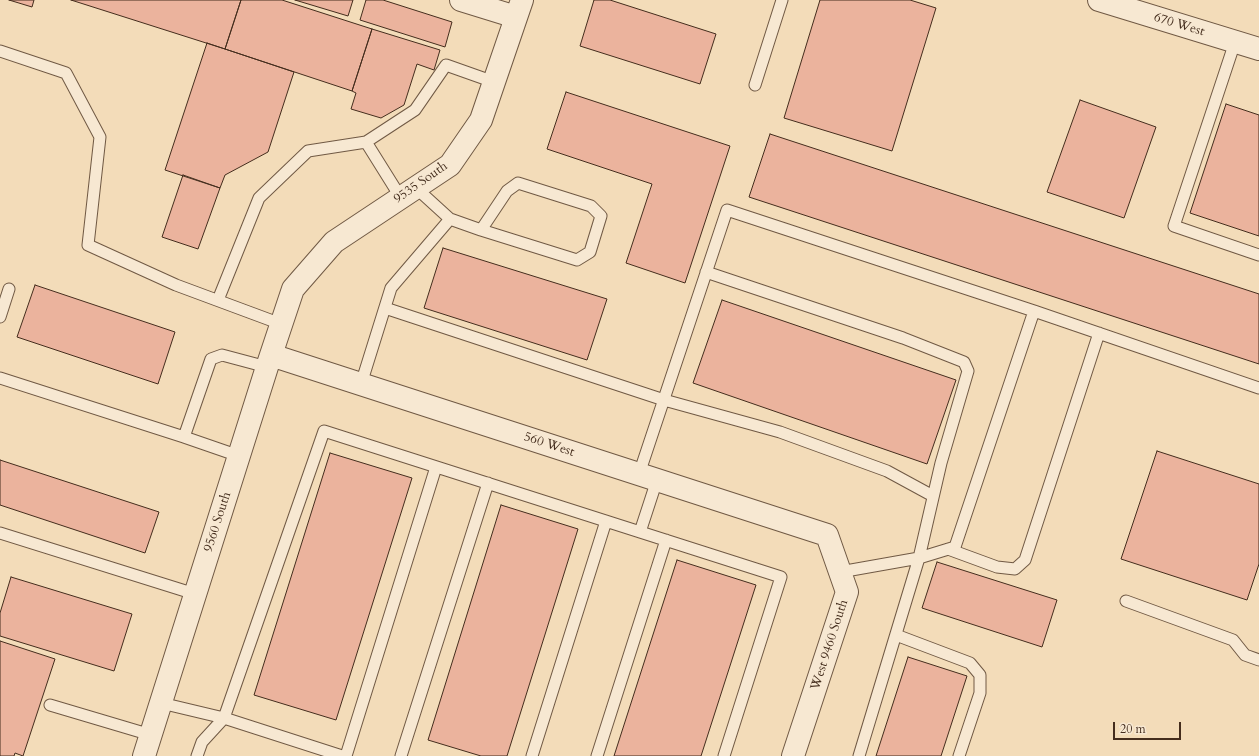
<!DOCTYPE html>
<html>
<head>
<meta charset="utf-8">
<style>
  body { margin:0 }
  #map { position:relative; width:1259px; height:756px; overflow:hidden; background:#f3dcb9; font-family:Cardo,serif }
  canvas { display:block }
  .scale { position:absolute; left:1113px; top:722px; width:68px; height:18px; box-sizing:border-box; border:2px solid #442d1d; border-top:0; padding-left:5px; font-size:12px; line-height:14px; white-space:nowrap; color:#442d1d; -webkit-text-stroke:3px #f7e8d2; paint-order:stroke }
</style>
</head>
<body>
<div id="map">
<canvas width="1259" height="756"></canvas>
<div class="scale">20 m</div>
</div>
<script>
const ctx = document.querySelector('canvas').getContext('2d');
ctx.lineJoin = 'round';
function fillPath(path, color) {
  ctx.fillStyle = color;
  ctx.fill(path, 'evenodd');
}
function shape(rows) {
  const path = new Path2D();
  for (const r of rows) {
    path.moveTo(r[0], r[1]);
    for (let i = 2; i < r.length; i += 2) path.lineTo(r[i], r[i + 1]);
  }
  return path;
}
function strokePath(path, color, width, dash) {
  ctx.strokeStyle = color;
  ctx.lineWidth = width;
  ctx.lineCap = dash ? 'butt' : 'round';
  ctx.setLineDash(dash || []);
  ctx.stroke(path);
}
function drawText(font, color, halo, rows, align = 'center') {
  ctx.font = font + ' Cardo,serif';
  ctx.lineWidth = 3;
  ctx.setLineDash([]);
  ctx.textBaseline = 'middle';
  ctx.strokeStyle = halo;
  ctx.fillStyle = color;
  for (const [text, x, y, turn = 0] of rows) {
    ctx.save();
    ctx.translate(x, y);
    ctx.rotate((+turn || 0) * Math.PI / 180);
    ctx.textAlign = isNaN(turn) ? turn : align;
    if (halo) ctx.strokeText(text, 0, 0);
    ctx.fillText(text, 0, 0);
    ctx.restore();
  }
}
const building = shape([
  [9,0,34,0,32,7,9,0],
  [71,0,241,0,225,49,71,0],
  [241,0,282,0,372,29,352,91,225,49,241,0],
  [295,0,353,0,348,16,295,0],
  [366,0,383,0,452,22,445,47,360,20,366,0],
  [594,0,610,0,716,34,700,84,580,46,594,0],
  [820,0,910,0,936,8,892,151,784,118,820,0],
  [372,29,440,50,434,70,417,64,404,105,381,118,351,109,356,93,352,91,372,29],
  [207,43,294,72,268,152,225,175,220,188,165,170,207,43],
  [566,92,730,146,685,283,626,263,652,184,547,149,566,92],
  [1080,100,1156,127,1124,218,1047,192,1080,100],
  [1226,104,1259,115,1259,236,1190,213,1226,104],
  [770,134,1259,294,1259,364,749,197,770,134],
  [183,175,220,188,198,249,162,237,183,175],
  [443,248,607,299,587,360,424,308,443,248],
  [35,285,175,332,158,384,17,337,35,285],
  [722,300,956,380,927,464,693,383,722,300],
  [1157,451,1259,484,1259,564,1247,600,1121,559,1157,451],
  [330,453,412,478,336,720,254,695,330,453],
  [0,460,159,512,145,553,0,505,0,460],
  [501,505,578,529,507,756,481,756,428,740,501,505],
  [677,560,756,585,701,756,614,756,677,560],
  [937,562,1057,600,1042,647,922,608,937,562],
  [11,577,132,614,114,671,0,636,0,613,11,577],
  [0,641,55,659,23,756,15,753,14,756,0,756,0,641],
  [908,657,967,676,941,756,876,756,908,657]
]);
const service = shape([
  [1235,42,1174,226,1259,255],
  [0,51,66,73,100,137,88,245,176,285,281,324],
  [755,85,782,0],
  [366,142,401,198],
  [450,219,481,230,577,260,590,252,601,216,591,206,518,183,507,191,481,230],
  [706,272,903,338,964,362,968,371,941,463,919,558,859,756],
  [218,300,259,198,308,151,366,142,415,110,446,65,494,82],
  [385,308,664,400,780,432,887,471,933,496],
  [0,317,9,289],
  [0,378,184,437,211,359,222,355,267,367],
  [361,384,391,288,450,219,416,188],
  [184,437,239,456],
  [639,474,727,210,1034,311],
  [640,532,657,480],
  [0,533,195,594],
  [948,549,997,567,1015,569,1025,560,1099,333],
  [840,572,919,558,955,547,1034,311,1259,388],
  [1126,601,1233,640,1245,655,1259,660],
  [896,635,970,663,980,675,980,693,959,756],
  [161,703,224,718,342,756],
  [50,705,151,735],
  [197,756,202,742,224,718,324,431,781,577,724,756],
  [346,756,436,467],
  [401,756,488,483],
  [532,756,606,521],
  [597,756,666,540]
]);
const minor = shape([
  [461,0,516,17],
  [1099,0,1259,49],
  [271,355,827,535,847,592,793,756],
  [144,756,267,367,293,289,334,242,450,165,481,120,522,0]
]);
const streetNames = [
  ["670 West",1179,25,17],
  ["9535 South",421,183,-35],
  ["560 West",549,445,18],
  ["9560 South",218,522,-72],
  ["West 9460 South",830,645,-72]
];
fillPath(building, '#ebb39d');
strokePath(building, '#442d1d', 1);
strokePath(service, '#705944', 13);
strokePath(minor, '#705944', 24);
strokePath(service, '#f7e8d2', 11);
strokePath(minor, '#f7e8d2', 22);
drawText('13px', '#442d1d', '#f7e8d2', streetNames);
</script>
</body>
</html>
